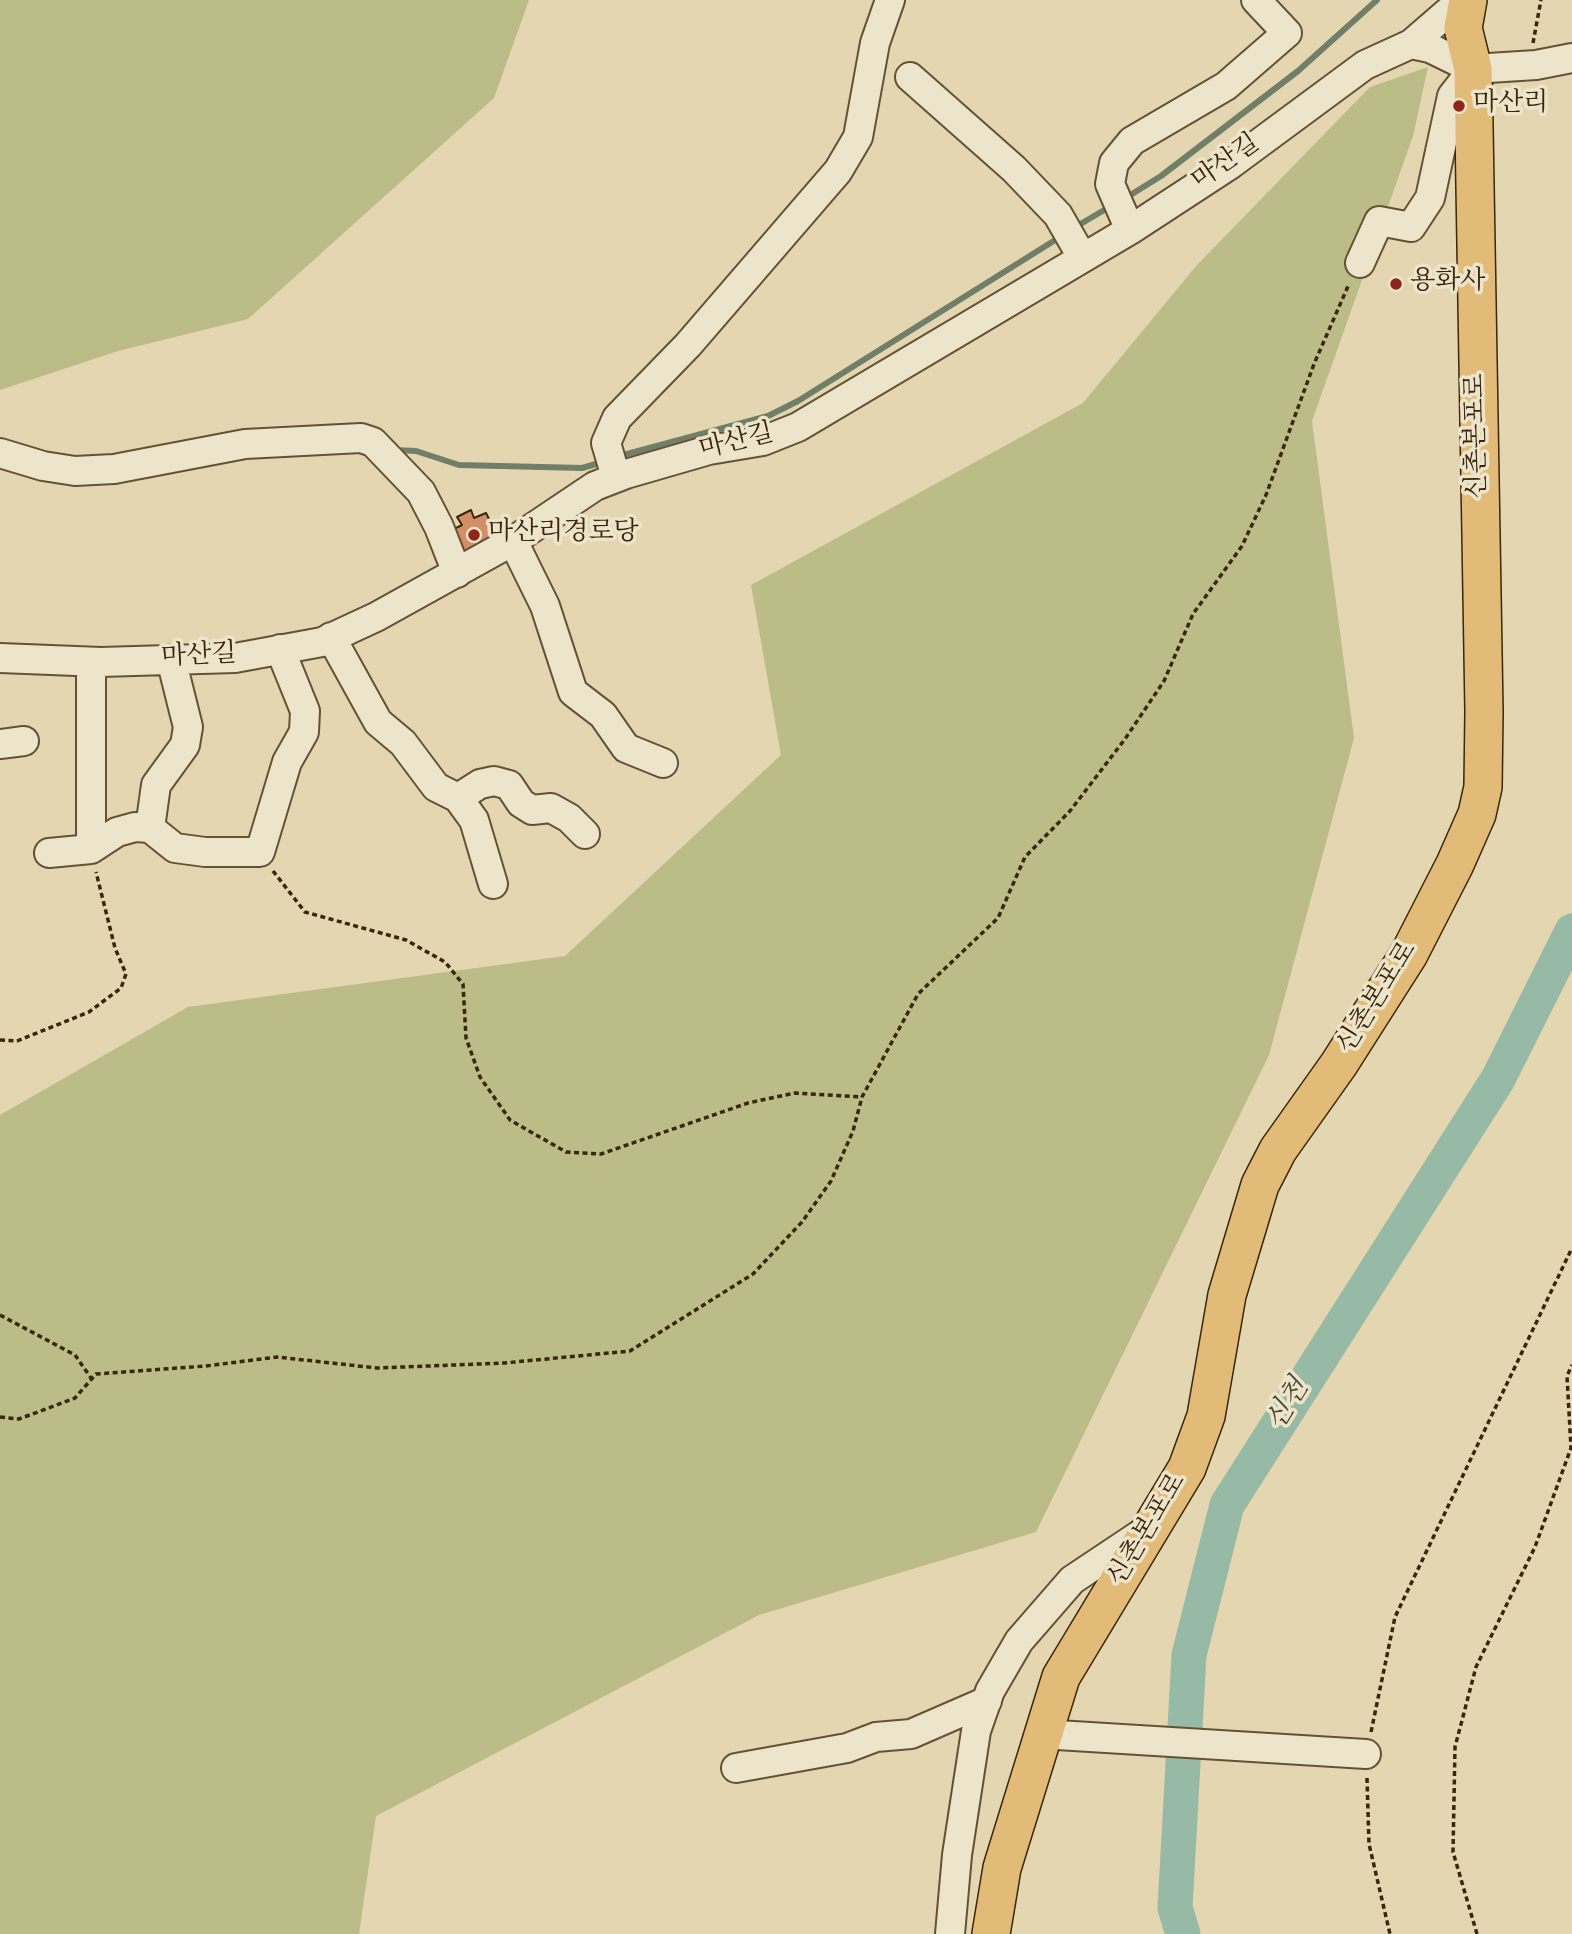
<!DOCTYPE html>
<html>
<head>
<meta charset="utf-8">
<style>
  body { margin:0 }
  canvas { display:block; background:#e3d6b1 }
</style>
</head>
<body>
<canvas width="1572" height="1934"></canvas>
<script>
const ctx = document.querySelector('canvas').getContext('2d');
ctx.lineJoin = 'round';
function fillPath(path, color) {
  ctx.fillStyle = color;
  ctx.fill(path, 'evenodd');
}
function shape(rows) {
  const path = new Path2D();
  for (const r of rows) {
    path.moveTo(r[0], r[1]);
    for (let i = 2; i < r.length; i += 2) path.lineTo(r[i], r[i + 1]);
  }
  return path;
}
function strokePath(path, color, width, dash) {
  ctx.strokeStyle = color;
  ctx.lineWidth = width;
  ctx.lineCap = dash ? 'butt' : 'round';
  ctx.setLineDash(dash || []);
  ctx.stroke(path);
}
function drawText(font, color, halo, rows, align = 'center') {
  ctx.font = font + ' "Sorts Mill Goudy","Noto Serif KR",serif';
  ctx.lineWidth = 7;
  ctx.setLineDash([]);
  ctx.textBaseline = 'middle';
  ctx.strokeStyle = halo;
  ctx.fillStyle = color;
  for (const [text, x, y, turn = 0] of rows) {
    ctx.save();
    ctx.translate(x, y);
    ctx.rotate((+turn || 0) * Math.PI / 180);
    ctx.textAlign = isNaN(turn) ? turn : align;
    if (halo) ctx.strokeText(text, 0, 0);
    ctx.fillText(text, 0, 0);
    ctx.restore();
  }
}
const green = shape([
  [0,0,529,0,494,98,248,319,118,351,0,390],
  [1428,67,1413,136,1312,421,1354,738,1269,1055,1036,1532,759,1615,376,1816,359,1934,0,1934,0,1115,188,1007,565,956,781,755,751,585,1083,403,1197,265,1370,87]
]);
const stream = shape([
  [1124,199,1161,176,1298,71,1377,0],
  [1072,229,1111,206],
  [393,450,416,451,459,465,582,468,603,462],
  [616,457,768,416,798,401,1060,237]
]);
const river = shape([
  [1183,1934,1175,1908,1189,1655,1227,1505,1498,1079,1572,931]
]);
const building = shape([
  [471,510,474,518,486,513,499,539,462,557,450,531,462,525,457,517,471,510]
]);
const path = shape([
  [1533,43,1541,0],
  [273,871,305,912,406,940,445,962,463,984,466,1038,480,1077,510,1120,566,1152,601,1154,748,1103,795,1093,861,1097],
  [0,1040,17,1041,89,1012,121,988,126,974,115,948,96,872],
  [0,1315,75,1355,91,1378],
  [0,1417,19,1419,75,1398,96,1374,206,1366,277,1357,377,1368,504,1363,630,1351,753,1274,802,1222,831,1181,853,1131,862,1097,918,994,998,918,1025,857,1070,811,1125,739,1164,681,1193,614,1242,546,1266,495,1314,364,1349,284],
  [1371,1732,1395,1617,1572,1248],
  [1367,1778,1369,1844,1390,1934],
  [1477,1934,1453,1852,1455,1747,1476,1667,1535,1547,1571,1448,1567,1376,1572,1365]
]);
const minor = shape([
  [1462,0,1411,44,1430,48,1473,69,1536,65,1572,58],
  [910,77,1014,169,1058,215,1082,257],
  [1130,230,1110,184,1114,163,1132,141,1226,86,1287,33,1256,0],
  [1360,263,1379,221,1411,227,1430,198,1452,96,1473,69],
  [0,453,43,466,75,471,114,469,245,444,361,438,373,442,421,492,439,527,457,573],
  [616,477,606,443,617,418,688,345,838,171,858,137,875,43,890,0],
  [513,541,545,606,573,692,603,715,626,748,663,763],
  [331,637,378,722,403,743,436,787,458,798,474,820,493,884],
  [0,658,101,662,235,658,322,642,376,617,513,541,595,486,626,474,709,450,763,441,798,427,1130,230,1231,164,1365,65,1411,44],
  [91,662,91,849],
  [0,744,24,741],
  [458,798,480,784,494,781,509,785,521,803,532,810,551,808,569,818,585,834],
  [150,828,156,785,185,745,188,727,171,659],
  [49,853,91,849,117,832,135,827,150,828,175,848,205,852,260,852,287,762,304,732,305,711,280,649],
  [1041,1734,1366,1754],
  [736,1768,847,1748,876,1737,911,1734,987,1701],
  [950,1934,957,1855,976,1731,990,1691,1019,1641,1072,1580,1147,1530]
]);
const major = shape([
  [991,1934,1002,1868,1061,1677,1187,1468,1206,1416,1227,1295,1260,1185,1278,1150,1339,1064,1409,954,1455,864,1477,814,1483,787,1484,711,1473,69,1463,28,1468,0]
]);
const markers = [
  [1459,106,7,"#8f2418"],
  [1396,284,7,"#8f2418"],
  [474,535,7,"#8f2418"]
];
const poiNames = [
  ["마산리",1473,106],
  ["용화사",1410,284],
  ["마산리경로당",488,535]
];
const streetNames = [
  ["마산길",1227,164,-35],
  ["신촌본포로",1479,436,-91],
  ["마산길",737,444,-14],
  ["마산길",199,658,-3],
  ["신촌본포로",1379,999,-58],
  ["신촌본포로",1149,1531,-59]
];
const waterNames = [
  ["신천",1290,1406,-58]
];
fillPath(green, '#bbbc87');
strokePath(stream, '#717f68', 6);
strokePath(river, '#96baa6', 35);
fillPath(building, '#d18e67');
strokePath(building, '#3a260a', 2);
strokePath(minor, '#645234', 32);
strokePath(major, '#3a260a', 40);
strokePath(path, '#3a260a', 3.5, [5, 3.5]);
strokePath(minor, '#ede4cc', 28);
strokePath(major, '#e2bb78', 37);
for (const [x, y, r, color] of markers) {
  const dot = new Path2D();
  dot.arc(x, y, r, 0, 2 * Math.PI);
  ctx.fillStyle = color;
  ctx.fill(dot);
  strokePath(dot, '#ede4cc', 2.5);
}
drawText('26px', '#3a260a', '#ede4cc', poiNames, 'left');
drawText('26px', '#3a260a', '#ede4cc', streetNames);
drawText('italic 28px', '#514b31', '#ede4cc', waterNames);
</script>
</body>
</html>
